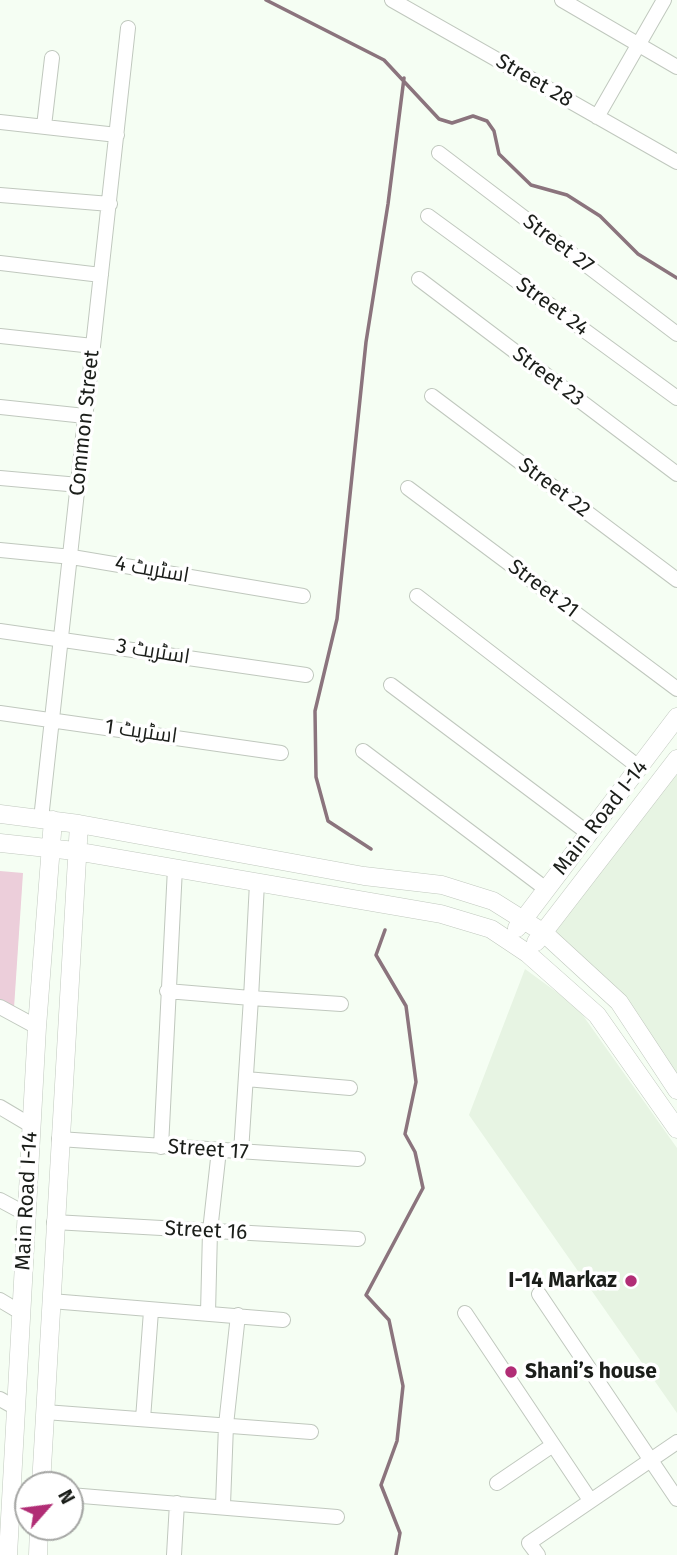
<!DOCTYPE html>
<html>
<head>
<meta charset="utf-8">
<style>
  body { margin:0 }
  #map { position:relative; width:677px; height:1555px; overflow:hidden; background:#f5fef3; font-family:"Fira Sans",sans-serif }
  canvas { display:block }
  .north { position:absolute; left:14px; top:1471px; width:70px; height:70px; box-sizing:border-box; background:#fff; border:2px solid #a4a5a3; border-radius:50%; rotate:62deg; font-size:19px; font-weight:700; line-height:28px; text-align:center; color:#1b1e1a }
  .north::after { content:''; display:block; margin:auto; width:24px; height:32px; background:#b12d75; clip-path:polygon(50% 0,100% 100%,50% 72%,0 100%) }
</style>
</head>
<body>
<div id="map">
<canvas width="677" height="1555"></canvas>
<div class="north">N</div>
</div>
<script>
const ctx = document.querySelector('canvas').getContext('2d');
ctx.lineJoin = 'round';
function fillPath(path, color) {
  ctx.fillStyle = color;
  ctx.fill(path, 'evenodd');
}
function shape(rows) {
  const path = new Path2D();
  for (const r of rows) {
    path.moveTo(r[0], r[1]);
    for (let i = 2; i < r.length; i += 2) path.lineTo(r[i], r[i + 1]);
  }
  return path;
}
function strokePath(path, color, width, dash) {
  ctx.strokeStyle = color;
  ctx.lineWidth = width;
  ctx.lineCap = dash ? 'butt' : 'round';
  ctx.setLineDash(dash || []);
  ctx.stroke(path);
}
function drawText(font, color, halo, rows, align = 'center') {
  ctx.font = font + ' "Fira Sans",Cairo,sans-serif';
  ctx.lineWidth = 7;
  ctx.setLineDash([]);
  ctx.textBaseline = 'middle';
  ctx.strokeStyle = halo;
  ctx.fillStyle = color;
  for (const [text, x, y, turn = 0] of rows) {
    ctx.save();
    ctx.translate(x, y);
    ctx.rotate((+turn || 0) * Math.PI / 180);
    ctx.textAlign = isNaN(turn) ? turn : align;
    if (halo) ctx.strokeText(text, 0, 0);
    ctx.fillText(text, 0, 0);
    ctx.restore();
  }
}
const built = shape([
  [677,772,677,1079,555,931],
  [525,969,577,1007,677,1148,677,1413,469,1115]
]);
const green = shape([
  [0,871,23,873,14,1008,0,999]
]);
const stream = shape([
  [266,0,384,60,439,119,452,123,473,116,487,121,494,131,499,154,531,185,567,195,600,216,638,254,677,278],
  [371,849,328,821,316,777,315,711,337,619,366,342,388,204,404,78],
  [385,930,376,955,406,1006,416,1082,405,1134,415,1152,423,1188,366,1295,389,1320,403,1386,397,1441,381,1485,400,1533,396,1555]
]);
const minor = shape([
  [392,0,677,162],
  [562,0,677,67],
  [597,117,664,0],
  [0,122,117,135],
  [44,126,52,58],
  [439,153,677,334],
  [0,195,110,204],
  [428,216,677,398],
  [0,263,101,275],
  [419,279,677,474],
  [0,336,93,346],
  [432,396,677,580],
  [0,407,85,416],
  [0,478,79,485],
  [408,488,677,689],
  [0,550,72,557,303,596],
  [417,596,640,768],
  [0,631,306,675],
  [391,685,588,833],
  [0,713,281,753],
  [363,751,546,889],
  [41,819,128,28],
  [257,883,251,998,341,1004],
  [167,991,251,998,241,1152],
  [0,1007,37,1027],
  [246,1079,350,1088],
  [0,1107,32,1126],
  [59,1139,358,1159],
  [161,1147,175,868],
  [0,1200,26,1214],
  [54,1222,358,1239],
  [539,1294,677,1499],
  [0,1300,20,1312],
  [51,1301,283,1320],
  [208,1313,210,1231,219,1150],
  [465,1313,590,1500],
  [0,1399,16,1408],
  [45,1412,311,1432],
  [143,1419,151,1311],
  [497,1483,553,1445],
  [70,1495,337,1517],
  [223,1505,226,1425,238,1315],
  [174,1555,177,1503],
  [538,1555,529,1543,677,1442]
]);
const major = shape([
  [0,814,79,824,364,876,442,885,493,901,544,933,619,1002,677,1090],
  [0,843,75,851,441,914,491,929,527,953,597,1015,677,1129],
  [517,928,677,717],
  [536,942,677,759],
  [41,1485,79,824],
  [8,1555,37,1027,53,820],
  [38,1555,39,1527]
]);
const markers = [
  [631,1281,7,"#b12d75"],
  [511,1372,7,"#b12d75"]
];
const streetNames = [
  ["Street 28",534,81,30],
  ["Street 27",558,244,37],
  ["Street 24",552,307,36],
  ["Street 23",548,377,37],
  ["Common Street",85,423,-84],
  ["Street 22",554,488,37],
  ["اسٹریٹ 4",152,570,10],
  ["Street 21",543,589,37],
  ["اسٹریٹ 3",153,652,9],
  ["اسٹریٹ 1",141,732,8],
  ["Main Road I-14",601,818,-52],
  ["Street 17",208,1150,4],
  ["Main Road I-14",27,1201,-87],
  ["Street 16",206,1231,3]
];
const poiNames = [
  ["I-14 Markaz",617,1281],
  ["Shani’s house",525,1372,"left"]
];
fillPath(built, '#e7f4e3');
fillPath(green, '#ecceda');
strokePath(stream, '#8b747d', 3.5);
strokePath(minor, '#c0c8be', 16);
strokePath(major, '#c0c8be', 19);
strokePath(minor, '#fff', 14);
strokePath(major, '#fff', 18);
for (const [x, y, r, color] of markers) {
  const dot = new Path2D();
  dot.arc(x, y, r, 0, 2 * Math.PI);
  ctx.fillStyle = color;
  ctx.fill(dot);
  strokePath(dot, '#fff', 2.5);
}
drawText('21px', '#1b1e1a', '#fff', streetNames);
drawText('bold 21px', '#1b1e1a', '#fff', poiNames, 'right');
</script>
</body>
</html>
